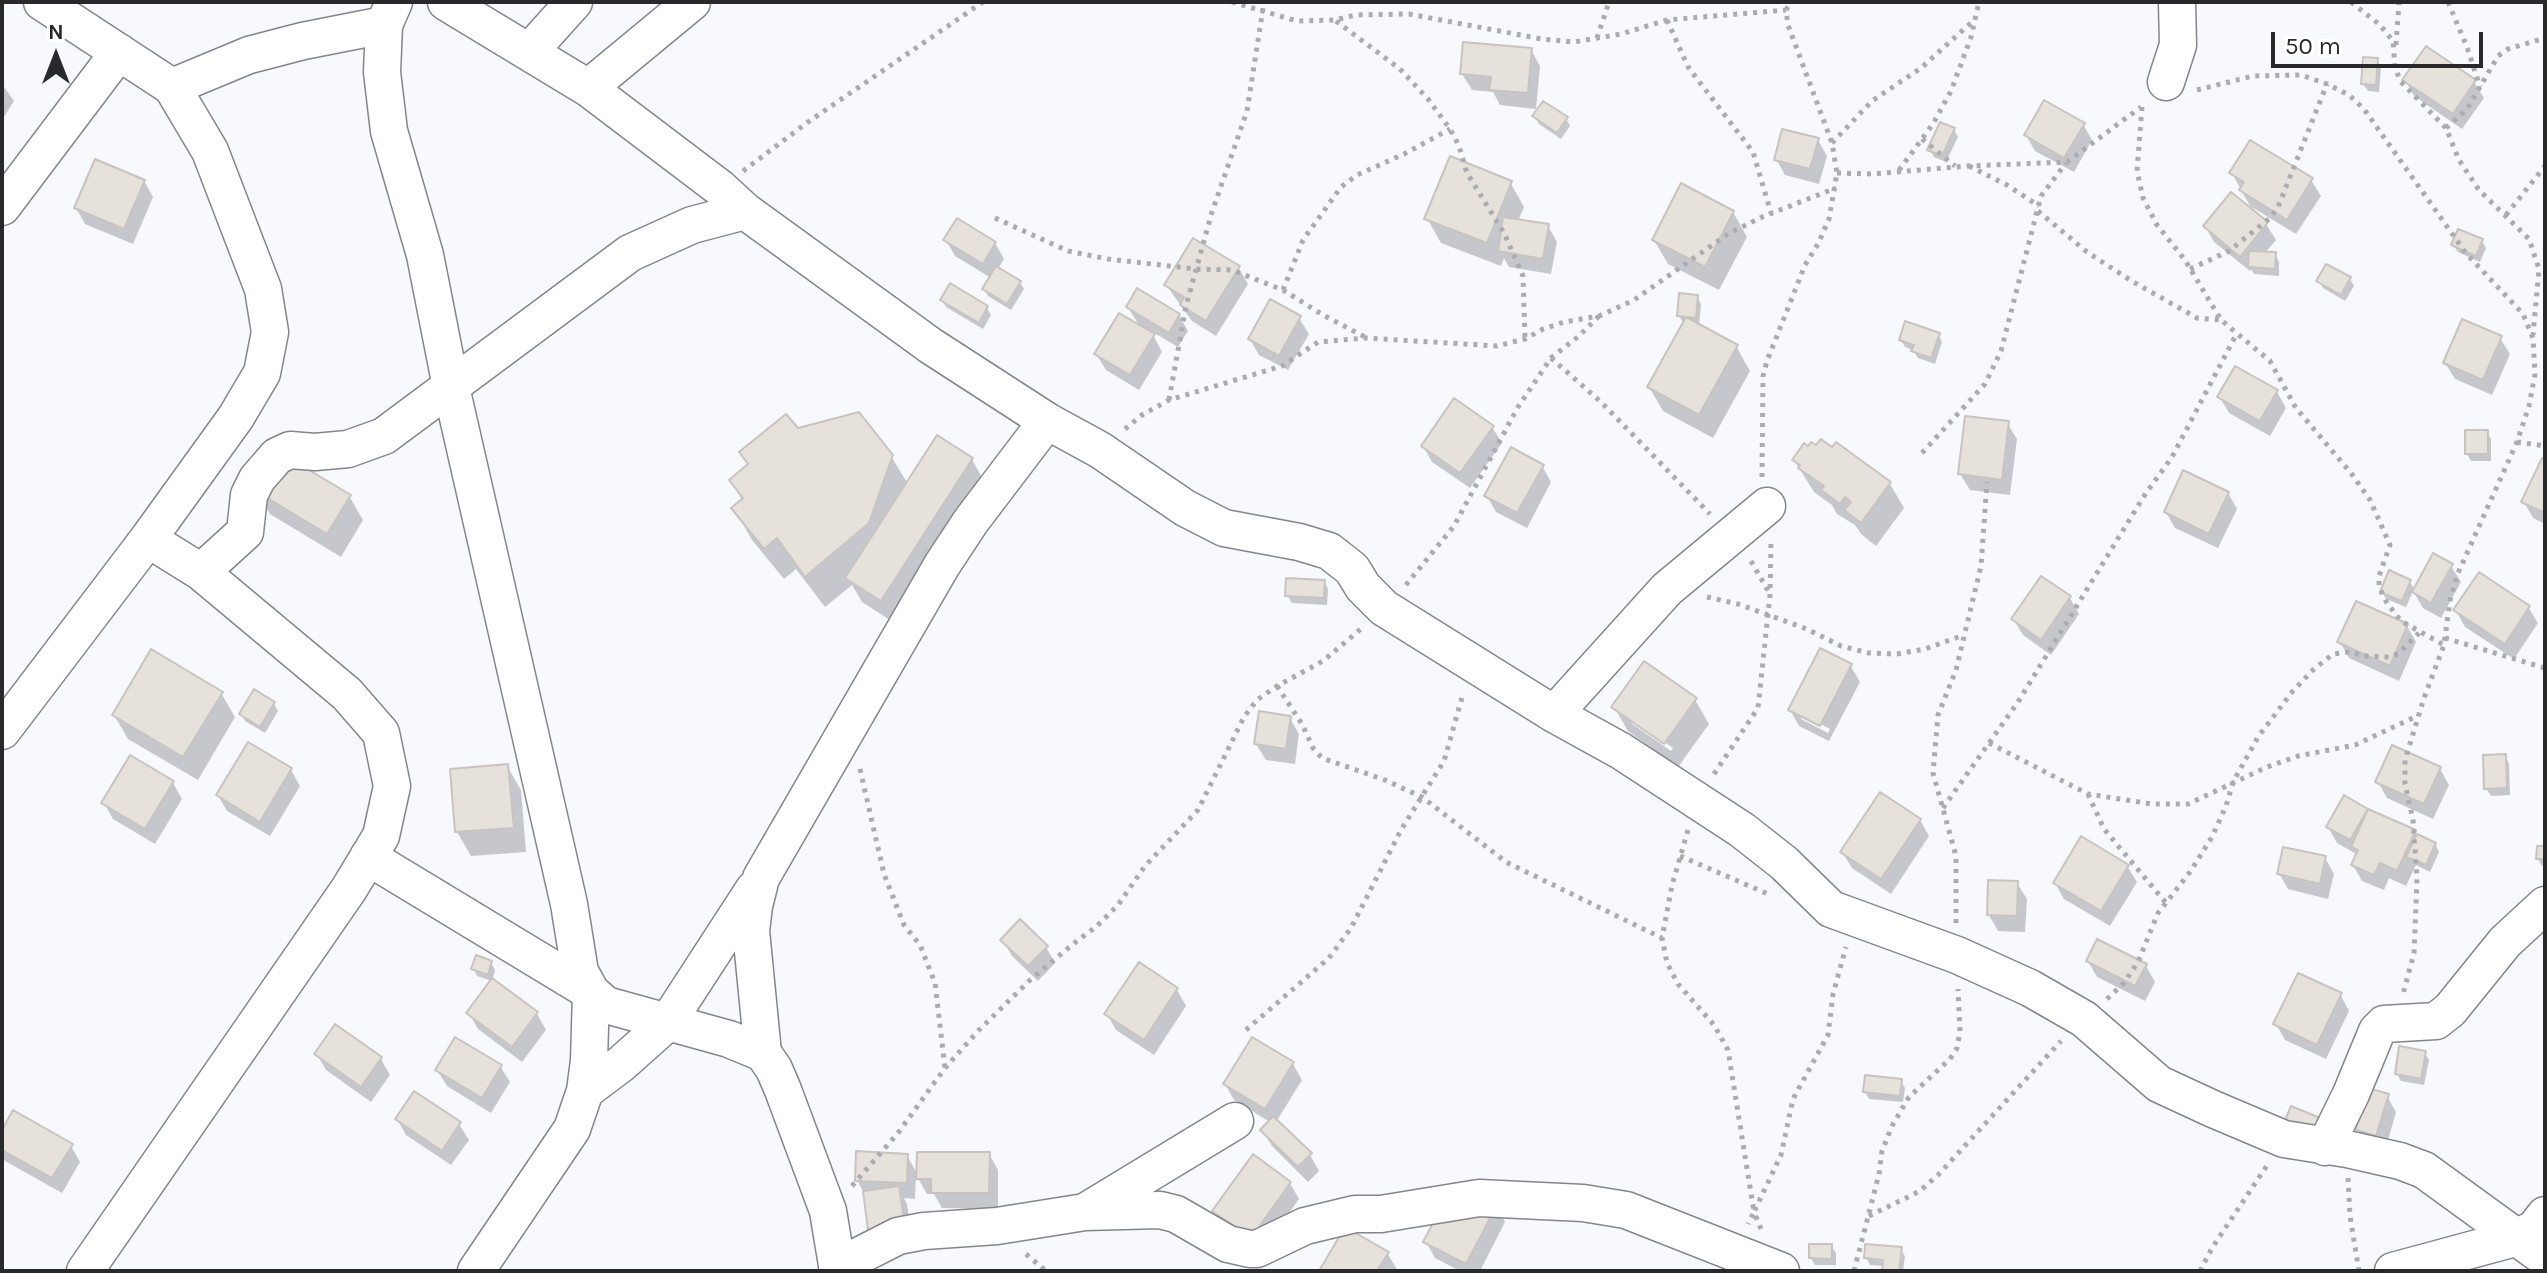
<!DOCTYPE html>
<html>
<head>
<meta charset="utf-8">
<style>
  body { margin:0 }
  #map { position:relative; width:2547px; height:1273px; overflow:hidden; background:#f8f9ff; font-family:Karla,sans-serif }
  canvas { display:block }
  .frame { position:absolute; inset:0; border:4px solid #29292b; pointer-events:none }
  .north { position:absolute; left:16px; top:16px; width:80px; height:80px; -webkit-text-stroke:6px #fff; paint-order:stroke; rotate:0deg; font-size:22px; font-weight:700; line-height:32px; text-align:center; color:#29292b }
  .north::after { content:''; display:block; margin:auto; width:28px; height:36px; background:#29292b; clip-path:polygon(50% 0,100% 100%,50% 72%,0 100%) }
  .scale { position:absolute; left:2271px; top:32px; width:212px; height:36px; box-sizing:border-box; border:4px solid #29292b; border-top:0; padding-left:10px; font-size:24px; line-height:28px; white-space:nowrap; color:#29292b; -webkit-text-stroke:6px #fff; paint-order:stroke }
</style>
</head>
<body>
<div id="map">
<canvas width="2547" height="1273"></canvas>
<div class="frame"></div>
<div class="north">N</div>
<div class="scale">50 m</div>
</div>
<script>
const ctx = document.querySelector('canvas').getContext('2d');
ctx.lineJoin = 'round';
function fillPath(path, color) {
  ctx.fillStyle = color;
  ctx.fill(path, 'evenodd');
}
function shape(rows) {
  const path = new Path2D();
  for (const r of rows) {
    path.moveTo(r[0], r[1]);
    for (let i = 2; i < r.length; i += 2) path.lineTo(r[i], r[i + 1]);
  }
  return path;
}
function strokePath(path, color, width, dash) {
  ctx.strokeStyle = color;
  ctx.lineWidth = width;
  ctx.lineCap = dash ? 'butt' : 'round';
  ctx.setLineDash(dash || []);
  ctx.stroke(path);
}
const shadow = shape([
  [1531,50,1540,66,1536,109,1500,105,1493,92,1472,90,1462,74],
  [2377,60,2381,68,2379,92,2368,91,2363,84],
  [2405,80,2474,82,2484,98,2462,129,2414,96],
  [2,84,14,101,2,120],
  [1535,116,1566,119,1570,126,1561,139,1539,124],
  [2083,124,2092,140,2074,172,2035,151,2026,135],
  [1954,130,1958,137,1946,162,1934,157,1930,150],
  [1818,140,1827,156,1819,184,1785,175,1776,159],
  [2232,173,2311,180,2321,196,2296,234,2250,206],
  [144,181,153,197,133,244,85,224,76,208],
  [1510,182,1524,207,1518,221,1548,226,1557,242,1551,274,1509,267,1504,258,1501,266,1441,243,1427,218],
  [1733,212,1747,237,1719,290,1668,264,1654,240],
  [2266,224,2276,240,2264,254,2275,254,2279,262,2279,276,2254,274,2251,269,2250,271,2214,242,2205,226],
  [946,240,995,243,1004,259,998,269,1019,282,1024,289,1011,310,988,296,984,289,991,278,955,256],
  [2482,241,2486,248,2480,262,2458,252,2453,245],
  [1238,267,1248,284,1216,336,1192,321,1166,285],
  [2350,279,2354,286,2345,301,2323,288,2319,281],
  [1697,297,1701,304,1699,326,1736,346,1750,371,1713,438,1663,411,1649,387,1684,324,1679,316],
  [942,300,987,308,991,315,983,329,946,307],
  [1128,307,1179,315,1188,331,1178,347,1151,331,1162,352,1139,390,1106,370,1096,354,1140,327],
  [1299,318,1309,334,1288,370,1259,355,1250,339],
  [1938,334,1942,342,1935,364,1918,358,1913,350,1905,347,1901,340],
  [2500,338,2510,354,2492,395,2455,379,2445,363],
  [2277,392,2286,408,2270,436,2229,413,2219,396],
  [2007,423,2017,439,2010,495,1970,490,1960,474],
  [1492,427,1502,443,1470,488,1432,462,1423,446],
  [2487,432,2491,439,2491,461,2471,461,2467,454],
  [938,438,972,460,986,484,896,624,862,602,852,585,825,607,796,569,784,579,752,540,734,508,742,500,731,481,749,466,741,452,891,456,908,484],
  [1794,460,1890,484,1904,508,1876,546,1861,534,1855,525,1837,514,1832,505,1814,492],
  [2545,462,2545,524,2533,518,2524,502],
  [1542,466,1551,482,1527,528,1496,512,1487,496],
  [256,490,349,496,363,520,341,557,270,514],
  [2228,493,2237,509,2218,548,2175,528,2166,512],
  [2451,566,2461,582,2441,618,2423,608,2413,591,2406,607,2386,599,2382,592,2410,582,2415,590],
  [1324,581,1328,589,1327,605,1292,603,1287,595],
  [2070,598,2079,614,2051,655,2023,635,2013,619],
  [2528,607,2538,623,2514,659,2465,627,2456,611],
  [2407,626,2416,642,2399,681,2349,658,2340,642],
  [1850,665,1860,682,1829,741,1799,726,1790,710],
  [1801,714,1830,729,1828,733,1801,719],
  [254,692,274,704,278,711,265,733,245,721,241,714],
  [221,693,235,717,198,780,128,739,114,715],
  [1695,700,1709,724,1678,767,1628,731,1614,707],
  [1631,718,1673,748,1671,751,1631,723],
  [1290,718,1299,734,1295,764,1266,760,1256,744],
  [2505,756,2509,764,2510,795,2491,796,2486,788],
  [507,766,521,790,526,852,471,856,457,832],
  [2440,769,2449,785,2433,819,2387,798,2378,782],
  [291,770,300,786,270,836,227,811,218,795],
  [173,783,182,799,155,844,113,819,104,803],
  [2345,798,2435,844,2439,852,2430,872,2416,865,2406,886,2389,878,2384,890,2362,881,2353,865,2358,855,2337,843,2328,827],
  [1920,820,1929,836,1891,894,1852,868,1842,852],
  [2545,848,2545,866,2542,866,2538,859],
  [2325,858,2334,874,2328,899,2288,889,2279,873],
  [2127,866,2137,882,2110,926,2064,899,2055,883],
  [2017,883,2027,899,2025,932,1998,931,1989,915],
  [1003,940,1046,947,1055,963,1038,981,1012,956],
  [2088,961,2146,966,2155,982,2145,1001,2097,977],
  [491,963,495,970,492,981,477,976,473,968],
  [492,981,537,1014,546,1030,522,1062,478,1029,469,1013],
  [1177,990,1186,1006,1154,1055,1116,1030,1107,1014],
  [2340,994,2349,1011,2326,1059,2285,1040,2276,1024],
  [2424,1052,2429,1060,2424,1085,2401,1081,2397,1074],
  [317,1054,381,1059,390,1075,371,1102,326,1070],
  [1293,1064,1302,1080,1276,1122,1310,1155,1319,1171,1308,1182,1272,1146,1262,1130,1270,1122,1234,1100,1225,1084],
  [500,1066,510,1082,491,1113,447,1086,437,1070],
  [1901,1081,1905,1088,1903,1102,1869,1099,1865,1092],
  [2387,1096,2396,1112,2385,1151,2368,1145,2358,1129],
  [397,1119,459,1124,469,1140,451,1165,406,1135],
  [2,1133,71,1146,80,1162,62,1193,5,1161,2,1156],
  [989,1154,998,1170,998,1209,942,1208,934,1194,927,1194,916,1175,915,1199,904,1198,907,1204,914,1250,865,1195,857,1180,907,1156,918,1175],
  [1290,1183,1299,1199,1261,1253,1224,1227,1215,1211],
  [1496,1206,1505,1222,1480,1271,1460,1271,1435,1258,1426,1242],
  [1831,1246,1836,1253,1836,1265,1815,1265,1811,1258],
  [1900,1249,1905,1256,1903,1271,1884,1271,1884,1266,1870,1265,1866,1258],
  [1387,1253,1398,1271,1322,1271]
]);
const building = shape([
  [1463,42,1532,48,1528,93,1489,90,1491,77,1460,74,1463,42],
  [2426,46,2476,80,2453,114,2402,80,2426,46],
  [2363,57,2378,58,2376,85,2361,84,2363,57],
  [2044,100,2085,123,2064,158,2024,135,2044,100],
  [1543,101,1568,117,1557,133,1532,116,1543,101],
  [1940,122,1955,128,1942,156,1927,150,1940,122],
  [1782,129,1819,138,1810,169,1774,160,1782,129],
  [2250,140,2313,178,2287,220,2239,190,2244,182,2229,173,2250,140],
  [1450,156,1512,181,1487,243,1424,219,1450,156],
  [95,159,145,180,124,229,74,208,95,159],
  [1681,183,1734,211,1705,267,1652,240,1681,183],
  [2231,192,2268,222,2240,257,2203,226,2231,192],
  [1503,217,1549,224,1543,259,1498,251,1503,217],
  [957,218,996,242,983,264,943,240,957,218],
  [2458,229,2483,239,2476,256,2451,245,2458,229],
  [1193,238,1240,266,1206,321,1180,305,1184,297,1164,285,1193,238],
  [2249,251,2276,252,2275,269,2248,267,2249,251],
  [2326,264,2351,277,2341,295,2316,281,2326,264],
  [996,266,1021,281,1007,304,982,289,996,266],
  [950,283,988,306,979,323,940,300,950,283],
  [1137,288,1180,314,1169,333,1126,307,1137,288],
  [1679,293,1698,295,1696,318,1677,316,1679,293],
  [1270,299,1301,316,1279,356,1248,339,1270,299],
  [1119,313,1155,334,1130,375,1094,354,1119,313],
  [1686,317,1738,345,1699,415,1647,387,1686,317],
  [2462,319,2502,336,2483,380,2443,363,2462,319],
  [1905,321,1940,333,1931,358,1911,351,1914,345,1899,340,1905,321],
  [2235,366,2278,390,2260,421,2217,397,2235,366],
  [1454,398,1494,426,1460,473,1421,446,1454,398],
  [859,412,893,455,869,523,805,577,777,538,764,549,731,508,743,498,729,480,748,464,739,452,786,414,798,428,859,412],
  [1965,416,2009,421,2002,480,1958,474,1965,416],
  [2465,430,2488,430,2488,454,2465,454,2465,430],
  [937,435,973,458,881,601,845,578,937,435],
  [1821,439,1832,447,1836,442,1891,482,1861,523,1844,510,1851,502,1845,497,1840,504,1821,490,1824,486,1798,468,1800,465,1792,460,1804,443,1808,446,1811,442,1816,445,1821,439],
  [1511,447,1544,465,1517,513,1484,496,1511,447],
  [277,451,351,495,327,534,254,490,277,451],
  [2542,458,2545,460,2545,513,2521,502,2542,458],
  [2183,470,2229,492,2209,534,2164,512,2183,470],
  [2433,553,2453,564,2431,603,2412,592,2433,553],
  [2389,570,2411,580,2402,601,2380,592,2389,570],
  [2479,572,2530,606,2505,644,2453,610,2479,572],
  [2041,576,2071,596,2041,640,2011,619,2041,576],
  [1286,578,1325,580,1324,598,1285,596,1286,578],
  [2356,601,2408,624,2390,666,2337,642,2356,601],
  [1820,648,1852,664,1820,726,1788,710,1820,648],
  [151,649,223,692,183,757,112,715,151,649],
  [1644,661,1697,698,1664,744,1611,707,1644,661],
  [254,689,275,702,260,727,239,714,254,689],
  [1259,711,1291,716,1286,749,1254,744,1259,711],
  [248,742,292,768,260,822,216,795,248,742],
  [2392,745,2441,767,2424,804,2375,782,2392,745],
  [2506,754,2507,788,2484,789,2483,755,2506,754],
  [130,755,174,781,145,829,101,803,130,755],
  [508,764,514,828,455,832,450,769,508,764],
  [1880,792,1921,819,1881,879,1840,852,1880,792],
  [2344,795,2368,809,2350,840,2326,827,2344,795],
  [2368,809,2416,830,2397,871,2380,863,2374,875,2351,865,2358,850,2351,847,2368,809],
  [2417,834,2436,843,2426,865,2406,857,2417,834],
  [2081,836,2129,865,2101,911,2053,883,2081,836],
  [2537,846,2545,846,2545,859,2536,859,2537,846],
  [2283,847,2326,856,2320,884,2277,874,2283,847],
  [1988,880,2018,881,2017,916,1987,915,1988,880],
  [1020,919,1048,946,1028,966,1000,940,1020,919],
  [2097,939,2147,964,2135,986,2086,961,2097,939],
  [476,955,492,961,488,975,471,969,476,955],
  [1139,962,1178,988,1144,1040,1104,1014,1139,962],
  [2298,973,2342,993,2317,1045,2273,1024,2298,973],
  [492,978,538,1012,512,1047,466,1013,492,978],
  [335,1024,382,1057,361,1087,314,1054,335,1024],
  [455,1037,502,1065,482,1098,435,1070,455,1037],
  [1252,1037,1294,1062,1265,1109,1223,1084,1252,1037],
  [2399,1046,2426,1051,2421,1079,2395,1074,2399,1046],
  [1865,1075,1902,1079,1900,1096,1863,1092,1865,1075],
  [2368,1088,2389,1094,2376,1136,2356,1130,2368,1088],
  [414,1091,461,1122,442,1151,395,1119,414,1091],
  [2291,1106,2320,1118,2309,1141,2281,1130,2291,1106],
  [13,1110,73,1144,52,1178,2,1150,2,1130,13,1110],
  [1273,1116,1312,1153,1298,1167,1260,1130,1273,1116],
  [856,1151,908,1154,907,1183,855,1181,856,1151],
  [917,1152,990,1152,989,1193,931,1193,931,1179,916,1179,917,1152],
  [1253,1154,1291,1182,1251,1238,1212,1211,1253,1154],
  [1454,1183,1497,1205,1466,1264,1423,1242,1454,1183],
  [899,1186,906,1234,869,1239,863,1191,899,1186],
  [1345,1227,1389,1252,1377,1271,1319,1271,1345,1227],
  [1809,1244,1832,1244,1832,1259,1809,1258,1809,1244],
  [1865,1244,1902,1247,1899,1271,1882,1271,1883,1260,1864,1258,1865,1244]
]);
const path = shape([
  [1232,2,1297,21,1335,20,1355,15,1409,14,1542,39,1574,42,1621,34,1667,20,1786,10],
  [2351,2,2380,25,2389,36,2393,41,2395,68,2401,82,2446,128,2459,160,2479,190,2529,239,2539,269,2533,335],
  [2448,2,2467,47,2480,87],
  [1667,20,1688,67,1753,152,1771,213],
  [1336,21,1400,69,1428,99,1450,129,1459,146,1467,173,1504,233,1523,276,1525,338],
  [1597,38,1609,2],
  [2396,45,2399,2],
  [2197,90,2253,76,2301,75,2327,84,2349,95,2364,109,2465,252,2523,314,2533,338,2535,374,2529,406,2517,442,2458,573,2450,600,2444,645,2424,698,2405,760,2405,784,2413,820,2417,879,2414,953,2403,994],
  [2142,107,2137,171,2143,198,2157,225,2185,260,2221,320,2270,361,2296,408,2351,473,2370,500,2390,545,2379,576,2379,587,2387,603,2401,621,2444,645],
  [2446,128,2467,109,2498,56,2508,49,2545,38],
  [1922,139,1955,166],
  [1832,143,1872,101,1921,68,1973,21],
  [1969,166,2007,185,2039,206],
  [1899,170,1933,124,1951,91,1971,37,1979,2],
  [743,171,808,122,983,2],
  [1837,173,1872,174,1968,166,2067,162,2141,107],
  [2038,211,2087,252,2130,280,2197,318,2221,320],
  [2506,215,2545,166],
  [995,218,1068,251,1108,259,1196,269,1231,270,1242,274,1283,290,1323,315,1365,337],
  [2190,269,2229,251,2270,218,2278,207,2327,84],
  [1283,290,1303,240,1341,187,1357,175,1404,154,1450,129],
  [1551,358,1601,402,1710,514],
  [1169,400,1186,306,1212,212,1247,111,1264,2],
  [1125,429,1142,415,1169,400,1282,366,1318,342,1366,338,1497,346,1525,339,1543,329,1564,322,1599,316,1634,300,1728,234,1762,217,1836,188],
  [2517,442,2545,446],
  [1922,453,1985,384,2001,351,2041,196,2066,163],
  [1762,477,1763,376,1767,361,1805,265,1818,244,1829,219,1837,173,1832,143,1788,25,1786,10,1791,2],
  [1751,561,1770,594],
  [1406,585,1454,526,1518,407,1551,358,1579,336,1599,316],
  [1707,597,1738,604,1807,629,1841,646,1869,653,1897,654,1925,649,1964,635],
  [2445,638,2545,668],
  [1277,686,1302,724,1313,748,1322,758,1385,780,1422,797,1506,862,1662,938],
  [1989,743,2088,794,2152,804,2188,804,2267,767,2298,756,2355,745,2417,716],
  [860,769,884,874,904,925,920,945,935,983,945,1068],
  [1714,774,1758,708,1770,595,1771,542],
  [2088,794,2104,829,2166,903],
  [1943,808,2018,702,2144,496,2172,457,2237,333],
  [1688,830,1672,885,1662,938,1667,963,1678,984,1714,1025,1728,1050,1754,1212,1748,1224],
  [1680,856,1768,894],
  [1956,923,1956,856,1933,773,1938,715,1956,670,1981,566,1987,482],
  [2107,999,2124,983,2138,962,2158,913,2190,872,2212,837,2226,806,2233,782,2258,737,2292,692,2313,670,2333,654,2350,652,2364,656,2390,657,2398,654,2419,633],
  [1246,1030,1329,958,1351,928,1401,830,1444,761,1463,694],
  [2348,1178,2350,1216,2359,1271],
  [852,1186,898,1133,945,1068,979,1030,1029,981,1073,944,1097,926,1118,905,1145,866,1198,810,1244,717,1257,700,1277,686,1323,661,1362,628],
  [1869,1216,1920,1191,1938,1175,2061,1041],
  [1761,1229,1754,1212,1781,1155,1793,1099,1828,1035,1833,994,1846,947],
  [1026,1254,1046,1271],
  [1854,1271,1879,1174,1882,1151,1892,1126,1909,1097,1950,1059,1957,1048,1960,1032,1958,989],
  [2200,1271,2212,1248,2268,1164]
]);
const minor = shape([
  [394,2,384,25,382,72,389,131,425,255,451,387,569,904,580,972,591,992,606,1005,729,1039,763,1053,774,1069,783,1090,828,1211,838,1271],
  [446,2,588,88,720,188,745,211,931,346,1047,421,1100,450,1185,508,1224,528,1299,542,1329,551,1352,569,1363,587,1384,608,1554,714,1621,751,1742,830,1784,863,1831,909,1957,955,2030,988,2084,1019,2159,1084,2213,1109,2284,1139,2347,1149,2400,1161,2424,1170,2545,1258],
  [530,51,574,2],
  [2166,82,2178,45,2177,2],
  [172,87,249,55,303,41,384,25],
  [588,88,692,2],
  [2,207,119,52],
  [201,572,245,532,249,495,257,479,277,456,290,450,315,452,348,449,384,436,630,253,692,225,745,211],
  [1554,714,1667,589,1767,506],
  [2,731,148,539,236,417,262,373,270,332,263,289,210,151,172,87,42,2],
  [368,857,591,992,589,1061,585,1091,572,1129,476,1271],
  [763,1053,751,931,754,906,761,878,942,565,971,521,1047,421],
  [585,1091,621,1064,667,1023,754,889],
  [2325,1147,2351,1094,2377,1031,2384,1024,2436,1021,2450,1010,2505,942,2545,905],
  [1085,1212,1160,1210,1176,1214,1228,1244,1250,1249,1257,1249,1305,1226,1355,1214,1381,1214,1479,1198,1583,1203,1626,1210,1781,1271],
  [837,1267,898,1236,924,1231,997,1226,1085,1212,1235,1121],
  [85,1271,349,889,381,836,392,786,381,733,347,694,201,572,148,539],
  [2393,1271,2515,1238,2534,1229,2545,1215]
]);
fillPath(shadow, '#0003');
fillPath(building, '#e7e1dc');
strokePath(building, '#c8c3be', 2);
strokePath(minor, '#85868c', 39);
strokePath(path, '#ababb0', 5, [4, 6]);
strokePath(minor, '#fff', 36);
</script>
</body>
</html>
